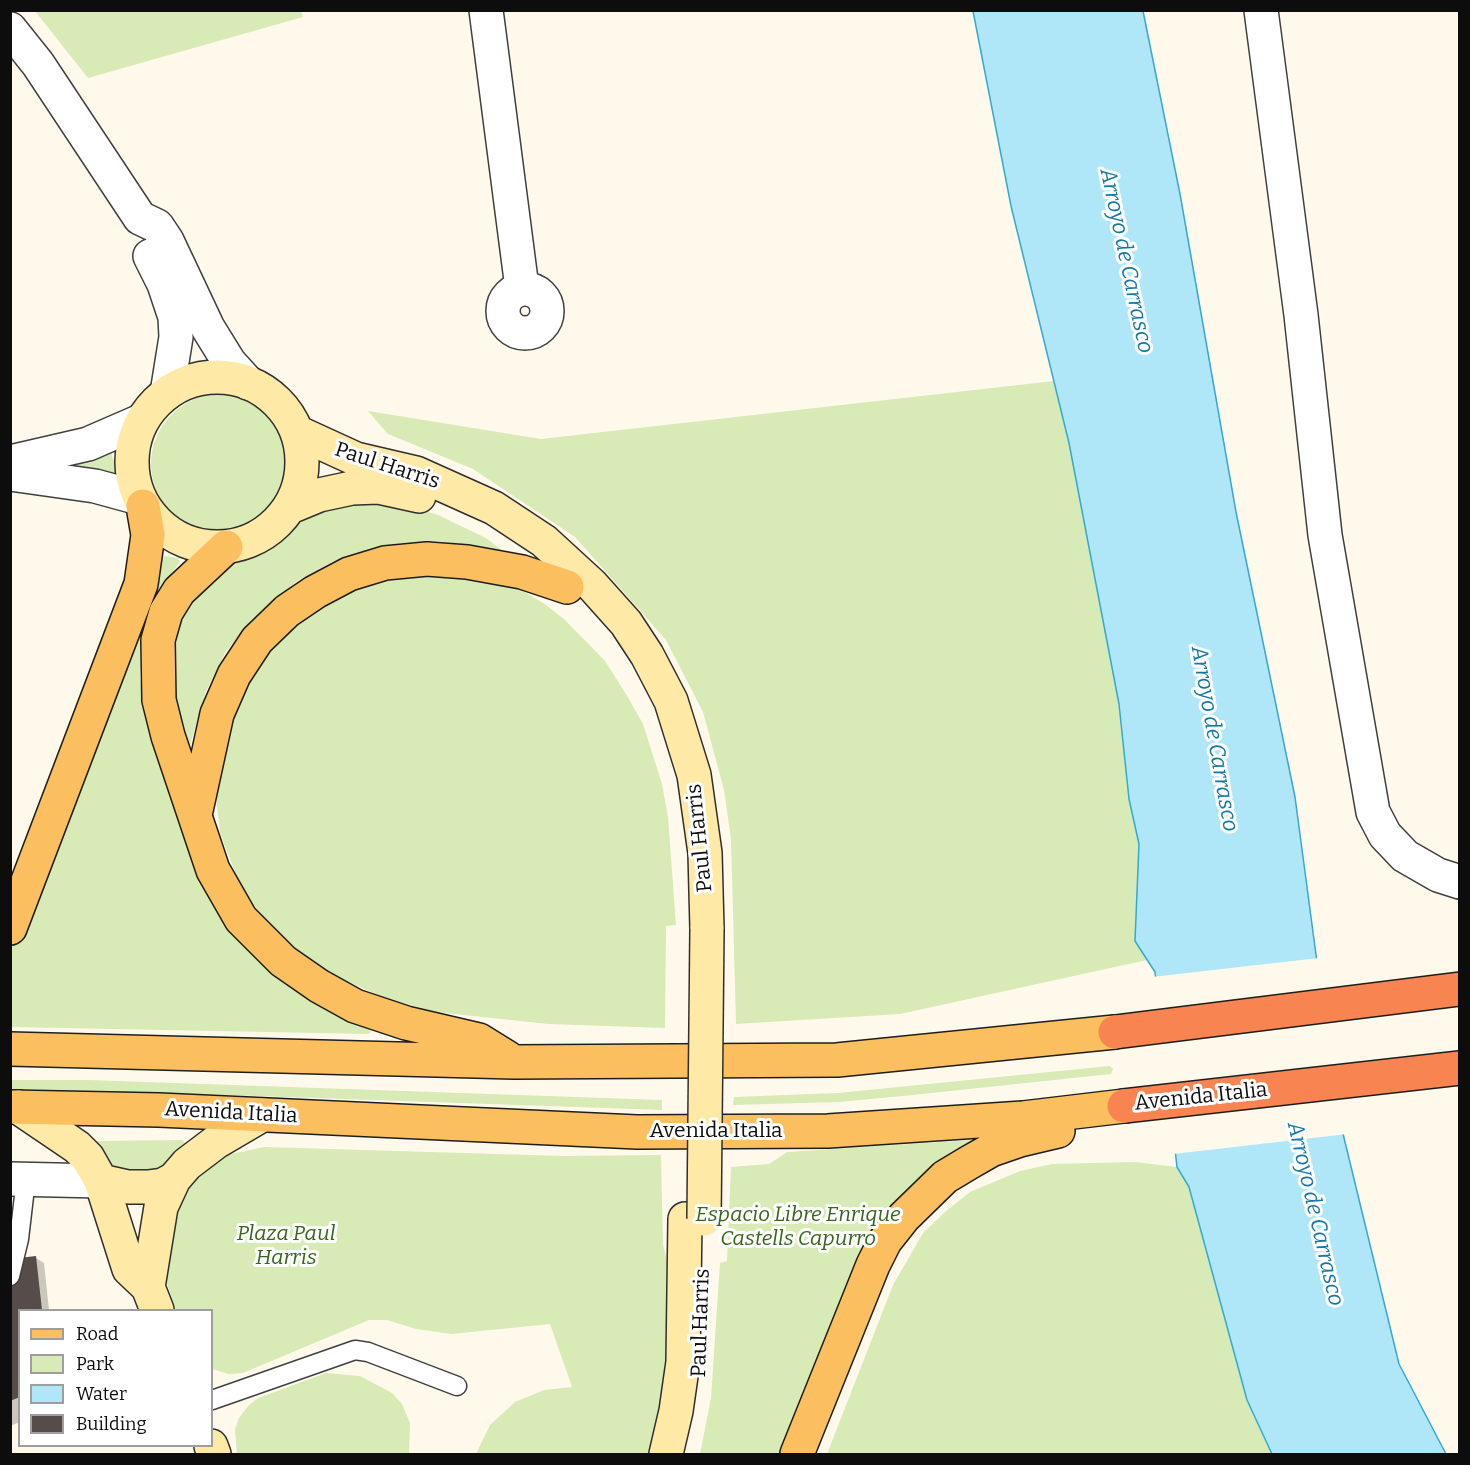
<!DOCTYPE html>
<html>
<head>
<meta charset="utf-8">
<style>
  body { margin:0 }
  #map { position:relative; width:1470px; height:1465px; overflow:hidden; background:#fff9ec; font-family:Bitter,serif }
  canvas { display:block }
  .frame { position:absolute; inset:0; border:12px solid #0d0d0d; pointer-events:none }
  .legend { position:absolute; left:18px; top:1309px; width:195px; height:138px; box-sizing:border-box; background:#fff; border:2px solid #9e9e9e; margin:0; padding:8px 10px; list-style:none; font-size:18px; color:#0d0d0d }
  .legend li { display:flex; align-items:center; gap:12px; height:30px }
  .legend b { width:30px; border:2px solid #9e9e9e }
</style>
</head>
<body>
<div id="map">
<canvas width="1470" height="1465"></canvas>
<div class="frame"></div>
<ul class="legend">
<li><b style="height:8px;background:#fcbf5f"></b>Road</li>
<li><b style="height:16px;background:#d8eab5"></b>Park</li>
<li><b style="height:16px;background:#b0e7f8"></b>Water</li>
<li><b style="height:16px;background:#564c49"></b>Building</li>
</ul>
</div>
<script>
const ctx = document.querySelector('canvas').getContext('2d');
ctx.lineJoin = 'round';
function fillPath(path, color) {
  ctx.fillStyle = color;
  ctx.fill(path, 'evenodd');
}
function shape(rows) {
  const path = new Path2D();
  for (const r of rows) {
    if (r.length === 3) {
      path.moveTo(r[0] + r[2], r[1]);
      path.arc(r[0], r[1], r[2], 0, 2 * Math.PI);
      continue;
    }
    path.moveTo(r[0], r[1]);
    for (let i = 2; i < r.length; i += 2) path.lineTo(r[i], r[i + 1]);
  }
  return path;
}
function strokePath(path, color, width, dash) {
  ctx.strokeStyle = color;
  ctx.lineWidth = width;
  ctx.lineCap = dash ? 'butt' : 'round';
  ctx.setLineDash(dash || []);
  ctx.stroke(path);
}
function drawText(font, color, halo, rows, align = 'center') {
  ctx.font = font + ' Bitter,serif';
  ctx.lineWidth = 6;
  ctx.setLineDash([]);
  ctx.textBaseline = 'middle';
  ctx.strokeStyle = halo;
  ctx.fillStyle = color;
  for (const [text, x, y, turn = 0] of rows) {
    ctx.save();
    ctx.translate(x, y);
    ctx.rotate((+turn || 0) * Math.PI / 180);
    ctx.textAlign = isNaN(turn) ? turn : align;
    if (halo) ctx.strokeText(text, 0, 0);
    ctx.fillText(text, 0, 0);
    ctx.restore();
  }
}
const green = shape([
  [301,11,303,17,88,78,35,11],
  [1054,381,1069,442,1119,704,1129,799,1139,844,1135,941,1147,960,900,1014,736,1024,731,839,724,790,703,712,666,640,575,537,473,469,388,434,368,411,541,439],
  [221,464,70],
  [110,451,115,464,114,477,63,465],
  [368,499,413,507,438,515,486,538,503,551,438,541,396,544,334,561,297,581,251,620,225,653,206,691,190,745,188,746,170,696,177,612,230,560,262,550,314,513],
  [164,556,178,558,180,562,160,588,149,612,141,639,140,680,155,749,194,853,369,1028,371,1032,368,1034,11,1027,10,947,18,936],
  [401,571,493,579,519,589,545,604,565,620,605,661,626,694,643,724,662,784,668,817,676,925,666,926,665,1028,548,1024,436,1012,384,998,334,975,290,944,261,915,240,885,220,833,214,778,245,673,314,602],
  [1110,1066,1113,1069,1111,1074,903,1096,839,1102,733,1105,734,1097,838,1093],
  [10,1080,89,1080,662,1100,662,1110,171,1093,11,1096],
  [183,1140,186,1145,169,1165,154,1172,135,1173,118,1169,106,1162,92,1146,98,1141],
  [971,1140,971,1144,936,1166,783,1454,700,1454,711,1398,720,1263,727,1261,731,1167,769,1164,787,1152],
  [264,1147,563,1156,661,1155,663,1245,667,1260,672,1263,670,1356,651,1454,476,1454,490,1425,515,1402,544,1390,572,1387,550,1324,451,1334,416,1329,387,1320,369,1320,243,1373,229,1374,212,1369,212,1310,176,1310,164,1275,163,1241,191,1181,217,1161,231,1154],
  [1134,1162,1177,1167,1189,1187,1247,1400,1272,1454,827,1454,893,1285,923,1233,946,1211,970,1192,1020,1171,1052,1164],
  [326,1373,360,1376,392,1393,402,1404,410,1423,409,1454,237,1454,235,1430,239,1418,249,1405,258,1398]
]);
const water = shape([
  [973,11,1143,11,1180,194,1236,512,1295,797,1336,1105,1399,1364,1446,1454,1272,1454,1247,1400,1189,1187,1177,1167,1155,972,1135,941,1139,844,1129,799,1119,704,1069,443,1011,206,973,11]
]);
const pier = shape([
  [1319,958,1339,1104,1347,1134,1173,1154,1152,977]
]);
const shadow = shape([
  [36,1258,44,1263,49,1310,20,1310,20,1422,10,1426,10,1260]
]);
const building = shape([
  [36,1256,42,1310,20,1310,20,1397,10,1401,10,1259]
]);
const lane = shape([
  [10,1276,19,1239,26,1179],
  [212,1400,355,1350,368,1352,457,1386]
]);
const street = shape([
  [486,10,522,288],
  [1261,10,1301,315,1325,535,1373,812,1385,835,1405,856,1438,875,1460,882],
  [10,29,38,64,140,218,157,226,167,241,208,328,229,362,248,383],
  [150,256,164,284,175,317,176,337,167,393],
  [525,311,22],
  [10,462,88,444,141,421],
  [10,474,95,486,139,498],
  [10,1179,101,1181]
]);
const secondary = shape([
  [217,462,85],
  [297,432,356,459,416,473,494,508,544,541,592,585,626,623,647,655,671,701,694,775,705,853,707,929],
  [290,507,319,495,352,488,378,487,419,496],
  [18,1107,77,1147,88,1158,101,1181,129,1269,148,1287,157,1310],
  [101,1181,128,1187,148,1187,163,1185,174,1179],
  [148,1287,161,1207,174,1179,187,1164,216,1142,262,1115],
  [211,1446,214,1454],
  [666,1454,676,1411,683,1362,685,1219]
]);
const primary = shape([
  [226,547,179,591,166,612,158,640,159,700,168,736,213,870,241,919,283,961,319,986,355,1006,406,1023,479,1040,508,1058],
  [195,815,217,714,234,675,257,640,287,611,315,592,349,574,385,563,427,559,467,562,522,572,567,587],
  [10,928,141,584,148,535,143,506],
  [10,1049,514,1062,837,1060,1115,1032],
  [10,1107,159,1110,637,1132,828,1131,1023,1118,1124,1106],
  [797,1454,873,1265,885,1241,904,1217,945,1177,970,1162,991,1150,1020,1140,1058,1131]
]);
const highway = shape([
  [1115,1032,1460,989],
  [1124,1106,1460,1068]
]);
const secondaryBridge = shape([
  [704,1219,707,929]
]);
const streetNames = [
  ["Paul Harris",387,466,18],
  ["Paul Harris",700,838,-96],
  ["Avenida Italia",1201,1097,-6],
  ["Avenida Italia",231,1113,3],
  ["Avenida Italia",716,1131],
  ["Paul Harris",701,1323,-88]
];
const parkNames = [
  ["Espacio Libre Enrique",798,1215],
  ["Castells Capurro",798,1239],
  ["Plaza Paul",286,1234],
  ["Harris",286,1258]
];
const waterNames = [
  ["Arroyo de Carrasco",1126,261,78],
  ["Arroyo de Carrasco",1214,739,80],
  ["Arroyo de Carrasco",1315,1214,77]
];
fillPath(green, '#d8eab5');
fillPath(water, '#b0e7f8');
strokePath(water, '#34a9d1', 1.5);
fillPath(pier, '#fff9ec');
fillPath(shadow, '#0003');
fillPath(building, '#564c49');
strokePath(lane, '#404040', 21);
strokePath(street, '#404040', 36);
strokePath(secondary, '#2f2f2f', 36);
strokePath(primary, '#1e1e1e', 36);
strokePath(highway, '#1e1e1e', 36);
strokePath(lane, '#fff', 18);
strokePath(street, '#fff', 33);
strokePath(secondary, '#ffe9a7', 33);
strokePath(primary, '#fcbf5f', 33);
strokePath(highway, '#f88551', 33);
strokePath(secondaryBridge, '#2f2f2f', 36, []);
strokePath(secondaryBridge, '#ffe9a7', 33);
drawText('21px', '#0d0d0d', '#fff', streetNames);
drawText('italic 21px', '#36661b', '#fff', parkNames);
drawText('italic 22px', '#1378a2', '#fff', waterNames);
</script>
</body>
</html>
